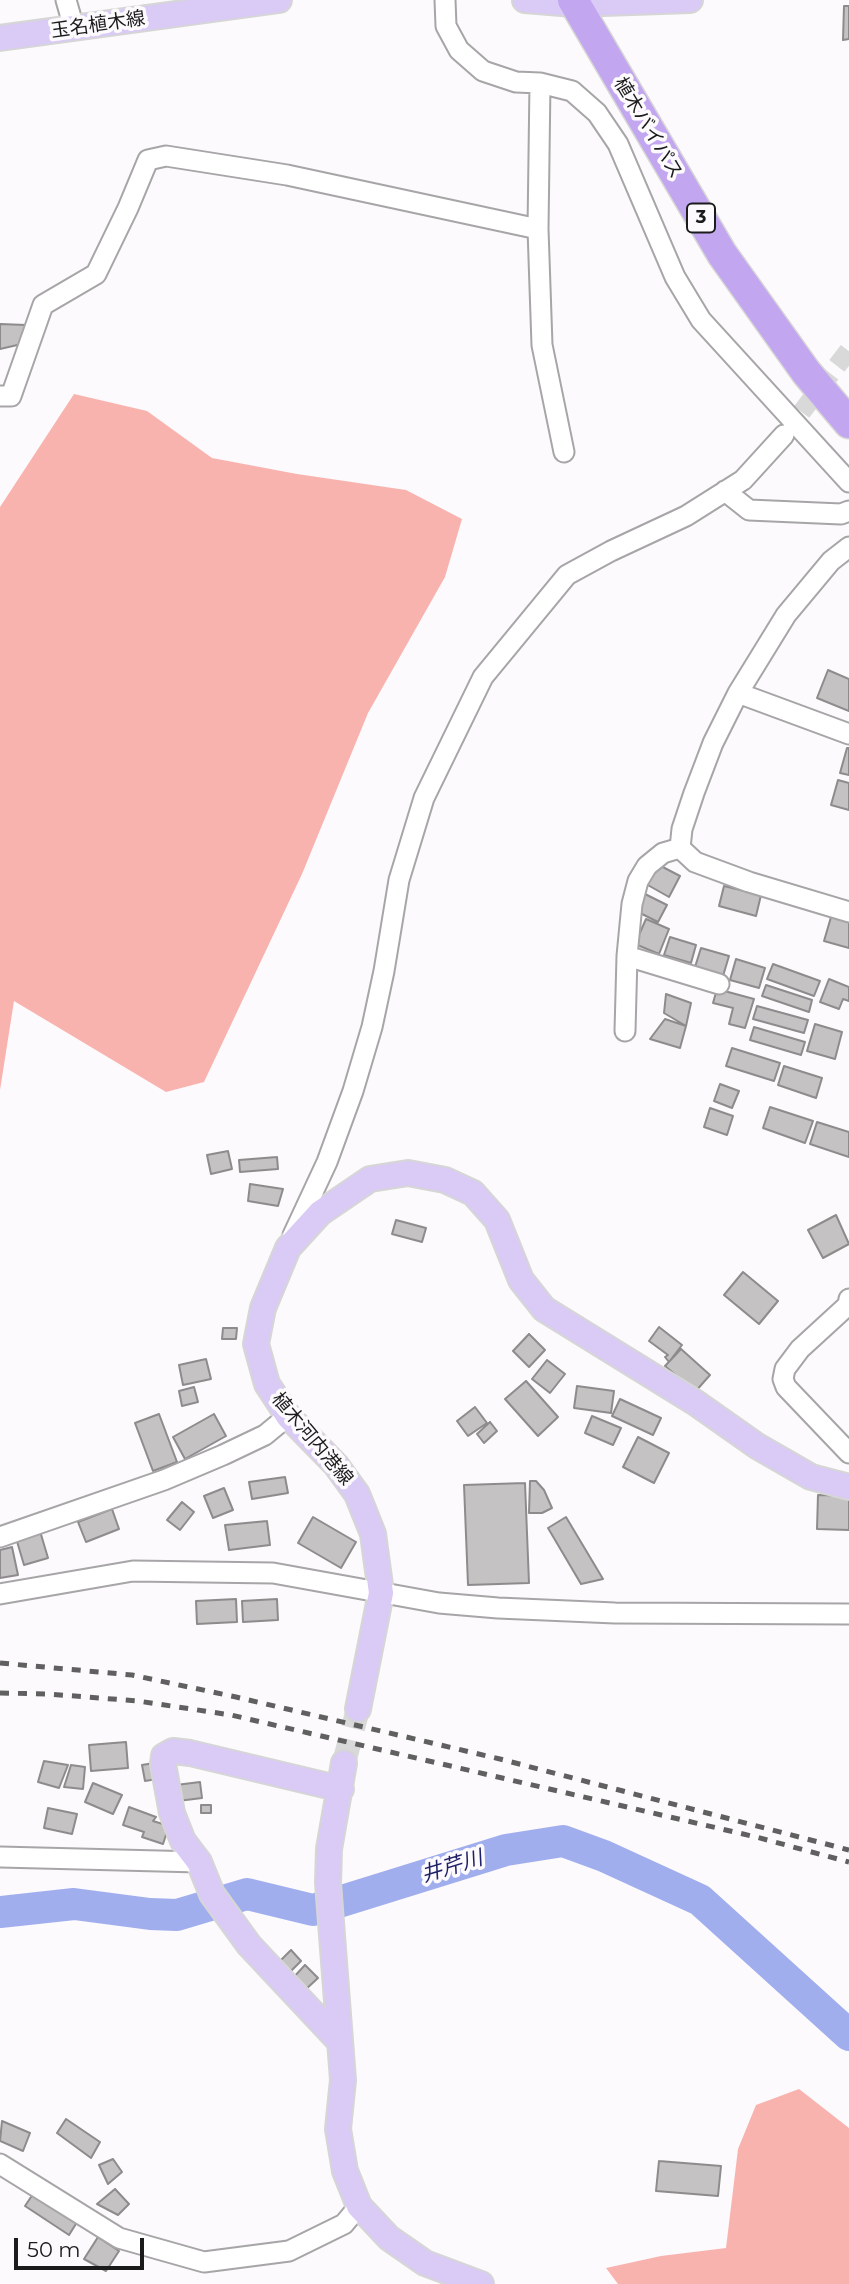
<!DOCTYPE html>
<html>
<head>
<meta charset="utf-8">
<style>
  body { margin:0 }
  #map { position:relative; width:849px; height:2284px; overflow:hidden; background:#fcfafc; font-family:Montserrat,sans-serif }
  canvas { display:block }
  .scale { position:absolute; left:14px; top:2238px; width:130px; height:32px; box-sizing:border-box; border:4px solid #1c1b1c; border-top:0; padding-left:9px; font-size:21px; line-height:24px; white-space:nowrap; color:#1c1b1c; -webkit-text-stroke:5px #fcfafc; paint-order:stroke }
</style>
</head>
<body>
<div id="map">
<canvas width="849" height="2284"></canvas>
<div class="scale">50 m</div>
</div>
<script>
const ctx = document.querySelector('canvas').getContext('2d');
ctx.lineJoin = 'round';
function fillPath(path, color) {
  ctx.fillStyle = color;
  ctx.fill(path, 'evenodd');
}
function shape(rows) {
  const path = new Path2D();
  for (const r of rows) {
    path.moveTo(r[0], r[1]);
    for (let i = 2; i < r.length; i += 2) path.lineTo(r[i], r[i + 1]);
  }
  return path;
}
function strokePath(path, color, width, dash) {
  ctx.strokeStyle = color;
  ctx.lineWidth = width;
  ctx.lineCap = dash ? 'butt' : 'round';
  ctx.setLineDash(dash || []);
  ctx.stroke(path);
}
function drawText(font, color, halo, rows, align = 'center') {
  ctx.font = font + ' Montserrat,"Noto Sans JP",sans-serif';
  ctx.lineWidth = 7;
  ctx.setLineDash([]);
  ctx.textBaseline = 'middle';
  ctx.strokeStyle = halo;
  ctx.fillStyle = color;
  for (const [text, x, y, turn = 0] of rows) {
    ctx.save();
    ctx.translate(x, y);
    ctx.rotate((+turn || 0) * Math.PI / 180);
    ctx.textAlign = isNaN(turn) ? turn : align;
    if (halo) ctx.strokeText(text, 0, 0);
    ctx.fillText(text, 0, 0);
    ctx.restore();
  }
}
const green = shape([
  [74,394,147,411,212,458,297,474,406,490,462,519,445,577,368,713,302,874,204,1082,166,1092,14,1001,0,1090,0,507],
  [799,2089,849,2128,849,2284,618,2284,606,2268,661,2256,726,2248,738,2149,756,2105]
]);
const river = shape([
  [0,1912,74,1904,150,1914,177,1915,247,1894,313,1910,506,1850,563,1841,604,1856,700,1900,849,2035]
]);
const building = shape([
  [844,6,849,6,849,39,843,40,844,6],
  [0,324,26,325,26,343,0,349,0,324],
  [828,670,849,679,849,711,817,698,828,670],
  [847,748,849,748,849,775,840,773,847,748],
  [838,780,849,783,849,810,831,805,838,780],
  [657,864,680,876,669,897,646,884,657,864],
  [724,886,761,895,756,916,719,906,724,886],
  [645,894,667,905,658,922,636,911,645,894],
  [831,917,849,922,849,948,824,941,831,917],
  [646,919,669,929,659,954,635,944,646,919],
  [670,937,696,945,691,963,664,955,670,937],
  [701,948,729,956,723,976,695,967,701,948],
  [736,959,765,968,759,988,730,980,736,959],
  [773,964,820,981,814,996,767,979,773,964],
  [829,979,849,987,849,1001,843,999,839,1009,820,1002,829,979],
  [766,985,812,1000,809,1012,762,996,766,985],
  [717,989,754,999,745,1028,729,1024,733,1008,713,1003,717,989],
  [666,994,691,1003,686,1026,664,1013,666,994],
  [757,1006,808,1020,804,1033,753,1019,757,1006],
  [665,1019,686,1026,680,1048,650,1039,665,1019],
  [815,1024,842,1032,835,1059,807,1051,815,1024],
  [754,1027,805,1042,801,1055,750,1040,754,1027],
  [732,1048,780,1063,774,1081,726,1066,732,1048],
  [784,1066,822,1078,816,1098,778,1085,784,1066],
  [720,1084,739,1091,732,1108,714,1101,720,1084],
  [770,1107,813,1121,805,1143,763,1128,770,1107],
  [710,1108,733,1116,727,1135,704,1127,710,1108],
  [817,1122,849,1132,849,1157,810,1144,817,1122],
  [228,1151,232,1169,211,1174,207,1155,228,1151],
  [277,1157,278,1169,240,1172,239,1160,277,1157],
  [250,1184,283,1189,278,1206,248,1201,250,1184],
  [836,1215,849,1244,823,1258,808,1230,836,1215],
  [396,1220,426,1228,422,1242,392,1234,396,1220],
  [743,1272,778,1301,759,1324,724,1295,743,1272],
  [659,1327,682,1345,669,1362,665,1357,668,1355,649,1341,659,1327],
  [223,1328,237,1328,236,1339,222,1339,223,1328],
  [529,1334,545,1350,529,1367,513,1351,529,1334],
  [681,1349,710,1375,695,1392,665,1366,681,1349],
  [206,1359,211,1379,183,1385,179,1365,206,1359],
  [547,1360,565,1374,550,1393,532,1379,547,1360],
  [526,1381,558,1417,538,1436,505,1399,526,1381],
  [577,1386,614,1391,611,1413,574,1408,577,1386],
  [194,1387,198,1402,182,1406,179,1391,194,1387],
  [620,1399,661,1418,653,1435,612,1416,620,1399],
  [475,1407,487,1423,468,1436,457,1421,475,1407],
  [159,1414,177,1462,153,1471,135,1423,159,1414],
  [214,1414,226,1436,185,1459,173,1437,214,1414],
  [592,1416,621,1428,613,1445,585,1433,592,1416],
  [490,1422,497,1431,484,1443,477,1434,490,1422],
  [638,1437,669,1453,654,1483,623,1467,638,1437],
  [285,1477,288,1493,252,1499,249,1482,285,1477],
  [530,1481,536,1481,544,1490,552,1508,542,1513,529,1513,530,1481],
  [525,1483,529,1583,468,1585,464,1485,525,1483],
  [224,1488,233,1510,213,1518,204,1496,224,1488],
  [818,1495,849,1496,849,1530,817,1529,818,1495],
  [182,1502,194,1512,180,1530,167,1520,182,1502],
  [112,1509,119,1529,86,1542,78,1522,112,1509],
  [313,1517,356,1542,341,1568,298,1543,313,1517],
  [566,1517,603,1579,581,1584,548,1528,566,1517],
  [267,1521,270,1545,229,1550,225,1525,267,1521],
  [40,1531,48,1558,24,1565,16,1538,40,1531],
  [12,1547,18,1575,0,1578,0,1550,12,1547],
  [236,1599,237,1622,197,1624,196,1601,236,1599],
  [277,1599,278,1620,243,1622,242,1601,277,1599],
  [126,1742,128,1768,91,1771,89,1745,126,1742],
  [44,1761,68,1765,59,1788,38,1782,44,1761],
  [154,1763,157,1779,145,1781,142,1765,154,1763],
  [71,1765,85,1767,83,1789,64,1787,71,1765],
  [200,1782,202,1798,178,1801,176,1785,200,1782],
  [93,1783,122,1795,113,1814,85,1802,93,1783],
  [201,1805,211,1805,211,1813,201,1813,201,1805],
  [129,1807,156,1817,153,1821,169,1826,163,1844,142,1837,144,1832,123,1825,129,1807],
  [48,1808,77,1814,72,1834,44,1828,48,1808],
  [291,1950,301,1961,287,1975,277,1964,291,1950],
  [305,1965,318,1978,304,1991,292,1979,305,1965],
  [66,2119,100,2142,91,2158,57,2133,66,2119],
  [2,2121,30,2133,23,2151,0,2141,2,2121],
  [113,2159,122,2172,108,2184,99,2165,113,2159],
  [659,2161,721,2166,718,2196,656,2191,659,2161],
  [115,2189,129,2204,118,2215,97,2204,115,2189],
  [35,2191,79,2219,69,2235,25,2206,35,2191],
  [98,2237,119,2251,106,2271,84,2259,98,2237]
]);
const minorTunnel = shape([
  [784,435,849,350]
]);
const majorTunnel = shape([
  [344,1763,358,1709]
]);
const minor = shape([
  [66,0,74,28],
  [445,0,446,26,459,50,483,71,516,82,540,83,572,91,597,113,618,144,675,277,701,320,849,482],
  [540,83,538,229,542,345,564,452],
  [0,396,11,396,43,305,96,274,128,208,148,160,166,156,287,175,538,229],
  [725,491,749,510,841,514,849,511],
  [849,547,831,561,786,615,738,693,713,743,694,793,682,829,680,848,695,862,749,882,849,912],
  [738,693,849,734],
  [627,956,719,984],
  [625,1031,627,956,632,904,638,881,647,866,663,853,680,848],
  [293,1235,327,1162,353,1091,372,1027,384,971,399,880,424,798,483,677,567,575,611,551,686,516,743,480,784,435],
  [849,1299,848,1305,800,1349,785,1369,783,1379,786,1387,849,1453],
  [0,1537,164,1480,223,1455,265,1435,288,1416],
  [0,1594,133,1571,273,1573,439,1603,498,1608,615,1613,849,1614],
  [0,1857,199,1862],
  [0,2164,119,2238,204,2262,289,2251,344,2224,359,2206]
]);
const major = shape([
  [525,0,574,4,690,0],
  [0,38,279,0],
  [358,1709,381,1593,373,1534,357,1494,336,1465,288,1416,267,1384,256,1344,263,1308,288,1248,320,1213,370,1179,408,1173,445,1180,473,1193,497,1220,521,1280,544,1309,696,1403,757,1446,811,1477,849,1487],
  [344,1763,329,1849,328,1883,343,2080,338,2129,345,2171,359,2206,389,2238,425,2263,481,2284],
  [340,2042,249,1945,212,1894,199,1862,183,1841,172,1813,163,1764,164,1756,173,1751,190,1753,341,1789]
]);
const highway = shape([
  [573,0,722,254,806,372,849,423]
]);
const rail = shape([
  [0,1663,132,1675,236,1697,500,1759,849,1850],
  [0,1693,48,1694,138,1701,231,1715,756,1837,849,1862]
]);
const shields = [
  [701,218,28]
];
const shieldNames = [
  ["3",701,218]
];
const streetNames = [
  ["玉名植木線",98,25,-8],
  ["植木バイパス",648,128,59],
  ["植木河内港線",312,1439,50]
];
const waterNames = [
  ["井芹川",452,1867,-17]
];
fillPath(green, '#f9b3af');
strokePath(river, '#a0aeed', 32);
fillPath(building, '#c5c2c3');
strokePath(building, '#8e8b8c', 2);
strokePath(minorTunnel, '#dad9da', 19, [19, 10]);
strokePath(majorTunnel, '#dad9da', 24, [24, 12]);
strokePath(minor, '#a7a5a7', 23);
strokePath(major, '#d6d6d6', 28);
strokePath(highway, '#d6d6d6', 33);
strokePath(minor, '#fff', 19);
strokePath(major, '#dacaf6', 24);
strokePath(highway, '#c2a6f0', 30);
strokePath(rail, '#616061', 5, [9, 9]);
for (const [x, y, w] of shields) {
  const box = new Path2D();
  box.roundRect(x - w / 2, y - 14.5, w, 29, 5);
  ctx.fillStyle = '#fcfafc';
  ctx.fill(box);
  strokePath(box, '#1c1b1c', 2);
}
drawText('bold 18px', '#1c1b1c', null, shieldNames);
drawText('19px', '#1c1b1c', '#fcfafc', streetNames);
drawText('italic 21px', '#1d1f67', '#fcfafc', waterNames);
</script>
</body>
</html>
